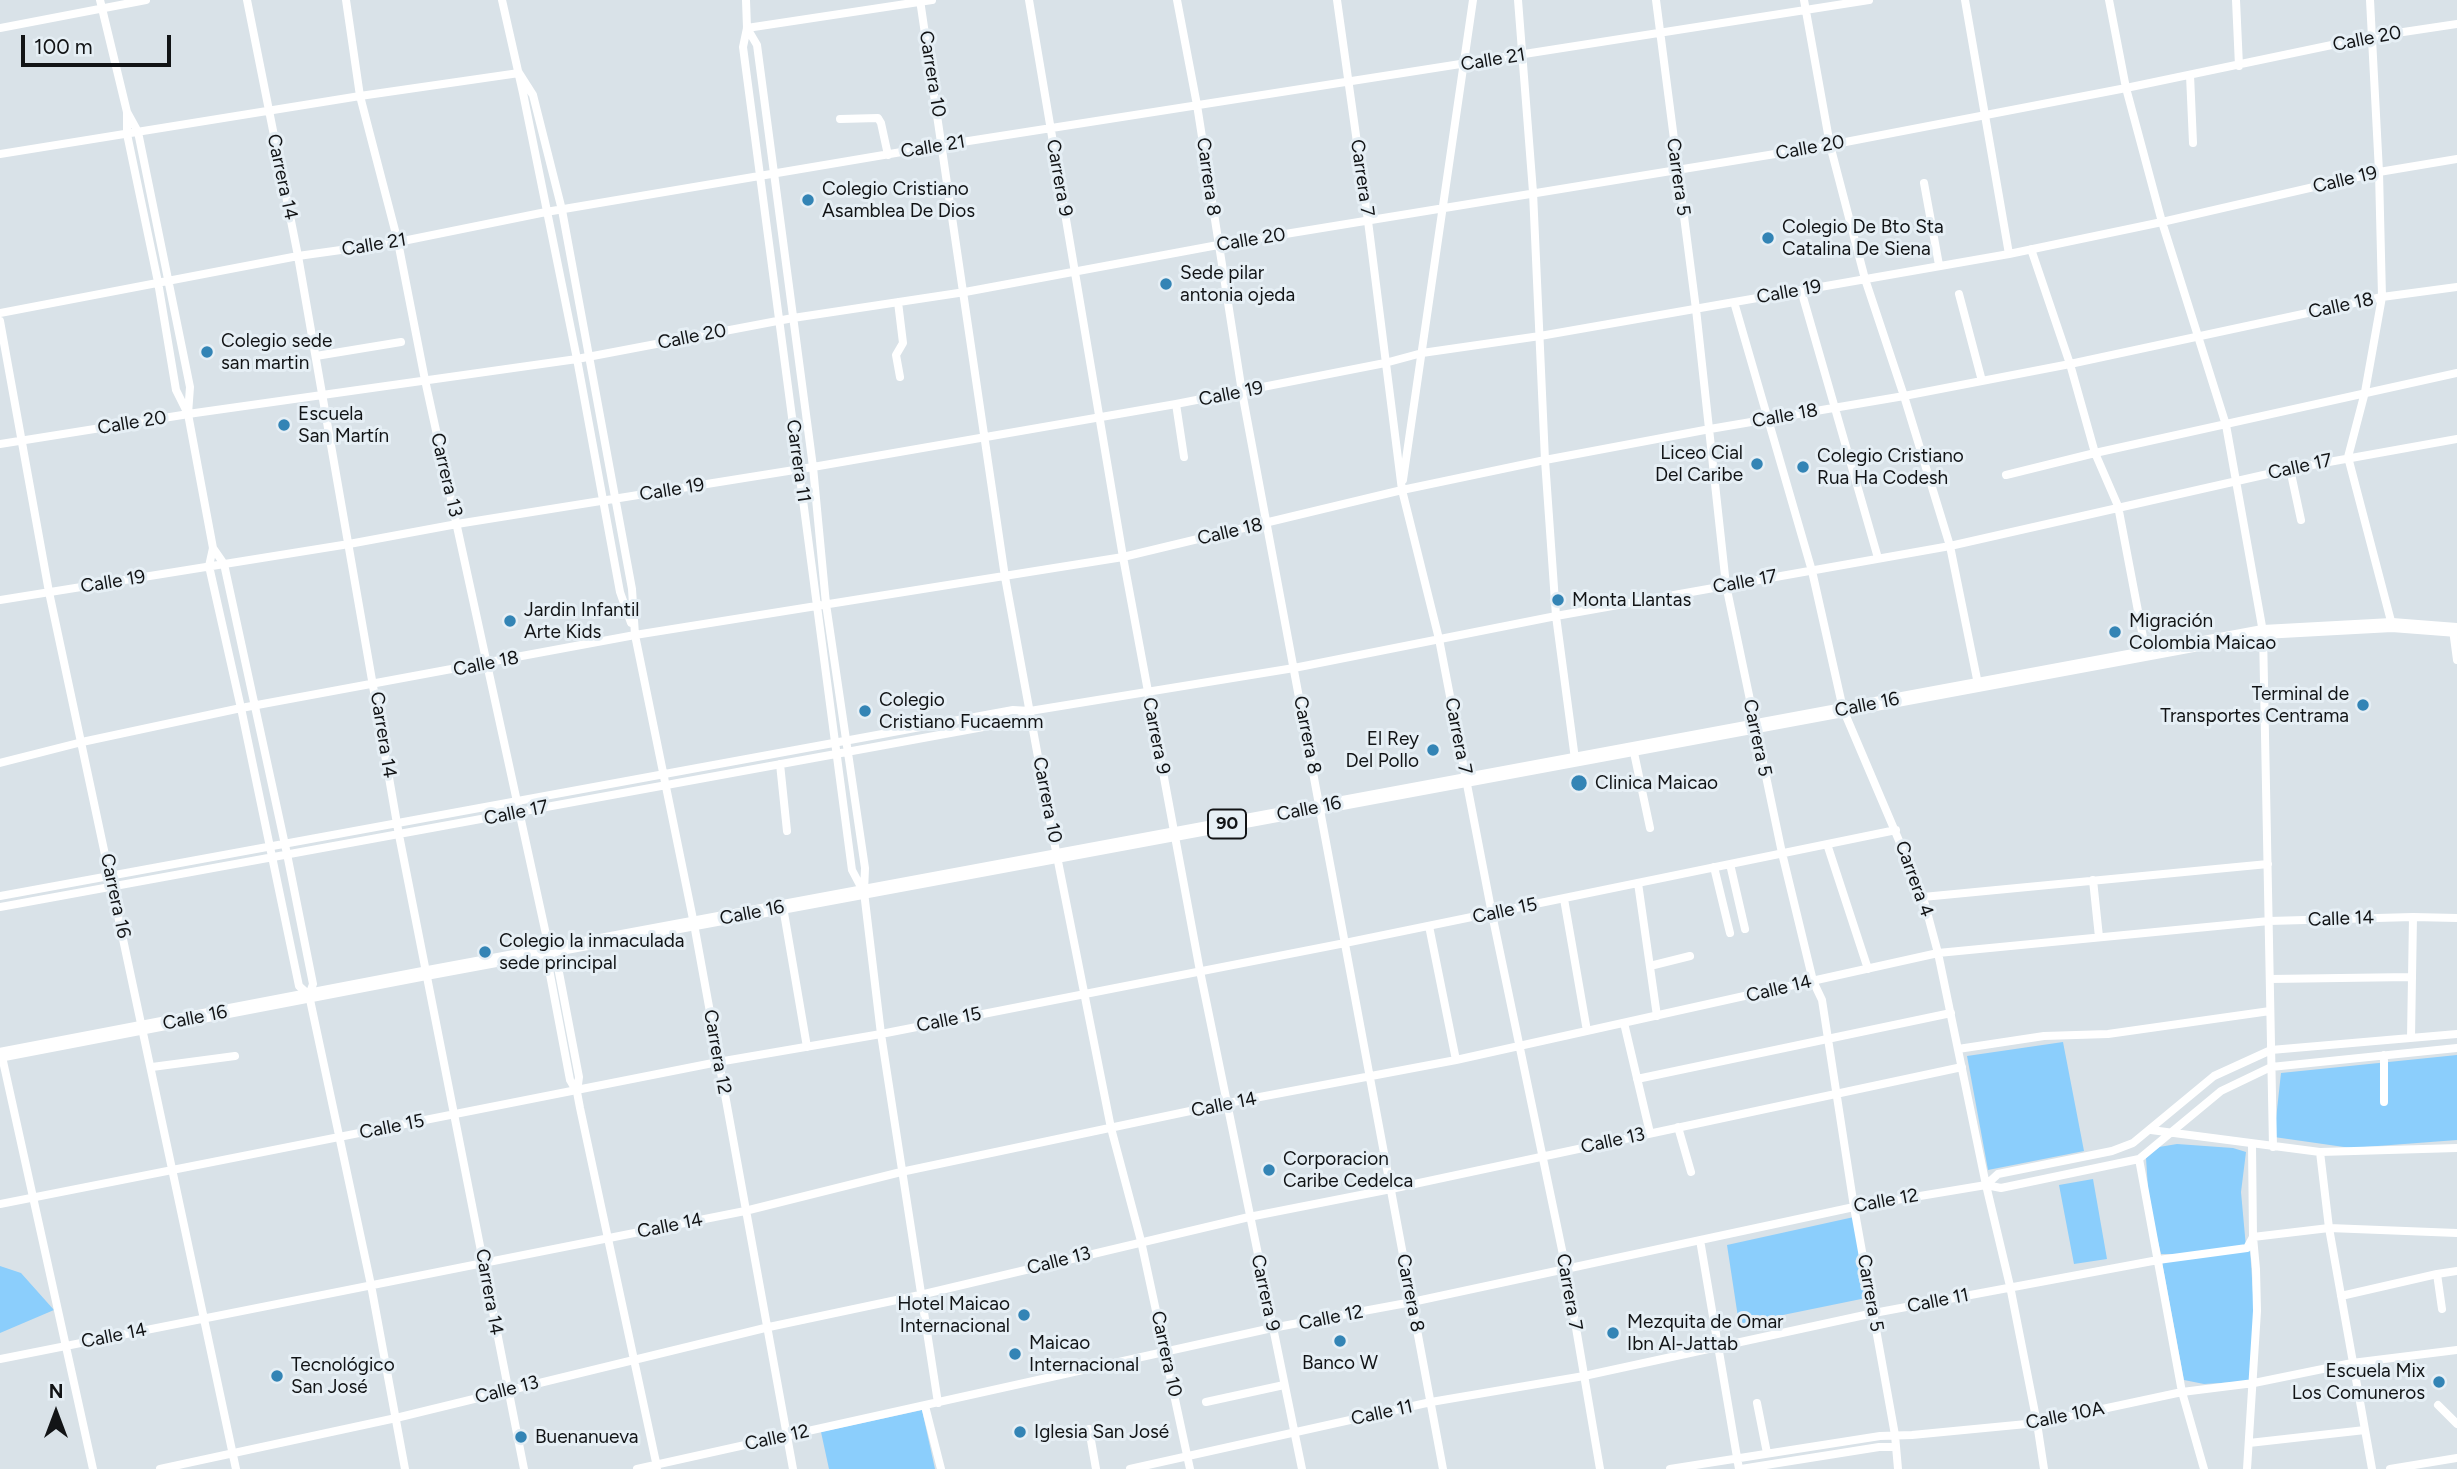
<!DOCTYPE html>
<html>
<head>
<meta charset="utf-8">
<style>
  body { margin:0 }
  #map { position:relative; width:2457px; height:1469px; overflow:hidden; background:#d9e2e8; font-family:Figtree,sans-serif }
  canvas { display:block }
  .north { position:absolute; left:21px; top:1378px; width:70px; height:70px; -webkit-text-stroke:5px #e6eff5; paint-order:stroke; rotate:0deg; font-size:19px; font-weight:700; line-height:28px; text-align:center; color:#121416 }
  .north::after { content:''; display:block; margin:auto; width:24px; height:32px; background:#121416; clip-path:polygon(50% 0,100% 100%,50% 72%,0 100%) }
  .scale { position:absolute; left:21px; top:35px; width:150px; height:32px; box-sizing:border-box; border:4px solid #121416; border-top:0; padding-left:9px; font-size:21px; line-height:24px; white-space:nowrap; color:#121416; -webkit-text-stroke:5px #e6eff5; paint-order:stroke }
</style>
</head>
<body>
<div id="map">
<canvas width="2457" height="1469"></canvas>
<div class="north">N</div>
<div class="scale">100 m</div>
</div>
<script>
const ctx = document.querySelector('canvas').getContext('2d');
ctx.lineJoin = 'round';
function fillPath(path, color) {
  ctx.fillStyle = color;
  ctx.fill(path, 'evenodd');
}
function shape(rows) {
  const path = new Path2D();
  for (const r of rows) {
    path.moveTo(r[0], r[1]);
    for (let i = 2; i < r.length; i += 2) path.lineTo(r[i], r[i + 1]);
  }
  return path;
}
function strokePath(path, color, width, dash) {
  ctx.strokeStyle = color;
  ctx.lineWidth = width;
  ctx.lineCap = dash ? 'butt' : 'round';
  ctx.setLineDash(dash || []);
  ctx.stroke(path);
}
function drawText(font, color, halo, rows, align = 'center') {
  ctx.font = font + ' Figtree,sans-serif';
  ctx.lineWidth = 6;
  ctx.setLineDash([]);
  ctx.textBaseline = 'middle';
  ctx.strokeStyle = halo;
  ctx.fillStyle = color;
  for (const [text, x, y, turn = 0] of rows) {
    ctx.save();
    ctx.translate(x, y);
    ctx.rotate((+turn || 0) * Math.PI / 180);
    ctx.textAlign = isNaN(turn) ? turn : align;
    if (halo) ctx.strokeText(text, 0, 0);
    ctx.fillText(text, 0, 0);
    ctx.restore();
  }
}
const green = shape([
  [2063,1042,2084,1151,1988,1170,1967,1056],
  [2457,1055,2457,1140,2351,1148,2274,1137,2281,1073],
  [2177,1144,2233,1148,2246,1152,2241,1192,2246,1247,2188,1254,2161,1254,2149,1204,2146,1158,2159,1147],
  [2093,1179,2107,1259,2074,1264,2059,1185],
  [1854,1217,1871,1297,1739,1324,1727,1245],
  [2250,1249,2254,1309,2251,1381,2204,1384,2184,1380,2162,1262],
  [0,1266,21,1273,54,1310,0,1333],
  [922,1410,935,1469,829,1469,821,1432]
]);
const minor = shape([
  [100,0,127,112,127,134,158,282,176,390,187,412],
  [247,0,298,256,399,835,524,1469],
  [346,0,360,96,398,242,425,380,547,939,550,950,557,962,579,1077,577,1092,580,1108,657,1467],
  [502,0,523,93,577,359,620,592,631,623],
  [746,0,747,28,743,47,852,870,862,889],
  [920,0,1005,577,1047,806,1111,1128,1141,1241,1190,1469],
  [1029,0,1123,557,1200,971,1302,1469],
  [1177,0,1197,105,1242,392,1443,1469],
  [1337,0,1368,221,1402,490,1439,639,1492,914,1566,1269,1600,1469],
  [1518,0,1533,192,1545,460,1556,616,1575,759],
  [1656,0,1696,309,1726,585,1782,853,1813,981,1822,1000,1854,1207,1895,1435,1898,1469],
  [1804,0,1830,145,1865,279,1904,396,1950,546,1978,684],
  [1965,0,2009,254],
  [2109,0,2126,88,2162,222,2226,425,2263,632,2273,1147],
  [2236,0,2239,66],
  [2370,0,2379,172,2382,297,2365,392,2348,457,2392,625],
  [0,28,146,0],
  [747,28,757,45,813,467,826,604,865,868,864,892,881,1034,938,1403],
  [747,28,932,0],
  [519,73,533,95,562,210,632,589,635,635,694,924,793,1469],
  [2190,75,2193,143],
  [127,112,138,132,190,387,188,414,213,548,209,566,241,708,299,986,309,995],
  [840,119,878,118,881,123,888,155],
  [0,154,360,96,519,73],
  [1924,183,1939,265],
  [2031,249,2070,364,2095,453,2118,506,2146,653],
  [1801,290,1878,558],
  [1959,294,1982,381],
  [898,302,903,343,896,355,900,377],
  [1734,302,1812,571,1843,709,1923,897,1938,953,1986,1185,2010,1286,2037,1423,2044,1469],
  [0,313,298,256,398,242,546,212,943,145,1869,0],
  [0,321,49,592,236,1469],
  [316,356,401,342],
  [1176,404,1184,457],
  [0,444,195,413,577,359,793,318,965,292,1218,245,1830,145,2126,88,2370,37,2457,24],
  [2290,469,2301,520],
  [2006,475,2095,453,2457,373],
  [1403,480,1473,0],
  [213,548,224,564,287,854,313,984,309,995,371,1285,405,1469],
  [0,600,349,544,457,524,813,467,1176,404,1385,363,1422,353,1540,336,2009,254,2162,222,2379,172,2457,159],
  [2453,630,2457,660],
  [1633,748,1650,828],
  [0,763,82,742,241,708,635,635,1123,557,1402,490,1545,460,1710,429,1904,396,2070,364,2382,297,2457,287],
  [780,764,787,831],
  [1827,844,1868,969],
  [1730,864,1745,929],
  [1714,867,1730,933],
  [2093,880,2099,937],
  [1638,883,1657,1016],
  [0,896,1013,710,1030,711,1294,668,1556,616,1950,546,2290,469,2457,439],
  [1923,897,2268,864],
  [1564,899,1587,1031],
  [0,907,1016,721,1030,711],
  [783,907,807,1047],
  [1429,926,1456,1060],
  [550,950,548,964,570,1080,577,1092],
  [1650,966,1690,956],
  [2270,979,2411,977],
  [1624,1023,1650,1133],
  [2411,1038,2413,917],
  [1958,1049,2044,1036,2108,1034,2270,1011],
  [1,1052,93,1469],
  [2384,1055,2384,1102],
  [152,1067,235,1056],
  [1637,1079,1951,1013],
  [1678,1127,1691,1172],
  [2151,1130,2320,1152,2457,1148],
  [2320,1152,2329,1228,2372,1469],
  [2139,1159,2182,1392,2204,1469],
  [1986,1185,1998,1174,2112,1151,2133,1143,2214,1076,2271,1050,2457,1034],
  [0,1204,718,1062,881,1034,1345,943,1896,830],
  [1700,1240,1739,1469],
  [2437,1274,2442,1309],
  [2341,1296,2437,1274,2457,1271],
  [0,1359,745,1211,901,1172,1228,1103,1456,1060,1938,953,2269,921,2413,917,2457,918],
  [1206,1402,1284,1385],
  [1757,1403,1767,1453],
  [2438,1405,2457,1424],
  [925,1406,941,1469],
  [1089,1429,1096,1469],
  [2249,1443,2365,1430],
  [160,1469,396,1418,769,1327,920,1295,1249,1217,1391,1189,1962,1067],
  [637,1469,1272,1328,1412,1302,1854,1207,1986,1185,2001,1188,2139,1159,2221,1091,2271,1067,2457,1048],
  [1130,1469,1431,1402,1584,1376,1874,1313,2158,1260,2247,1248,2253,1237,2329,1228,2457,1233],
  [1670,1469,1880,1436,1912,1435,2037,1423,2182,1392,2254,1383,2352,1363,2457,1350],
  [1741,1469,1879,1447,1896,1447],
  [2247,1469,2257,1311,2256,1269,2253,1237,2252,1145],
  [2390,1469,2457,1458]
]);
const trunk = shape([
  [0,1055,427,973,2263,632,2392,625,2457,630]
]);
const markers = [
  [808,200,7,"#3384b5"],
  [1768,238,7,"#3384b5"],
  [1166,284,7,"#3384b5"],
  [207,352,7,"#3384b5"],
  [284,425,7,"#3384b5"],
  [1757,464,7,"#3384b5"],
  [1803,467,7,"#3384b5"],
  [1558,600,7,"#3384b5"],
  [510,621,7,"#3384b5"],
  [2115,632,7,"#3384b5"],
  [2363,705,7,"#3384b5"],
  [865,711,7,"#3384b5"],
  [1433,750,7,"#3384b5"],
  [1579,783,9,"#3384b5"],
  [485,952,7,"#3384b5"],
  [1269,1170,7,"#3384b5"],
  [1024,1315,7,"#3384b5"],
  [1613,1333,7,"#3384b5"],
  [1340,1341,7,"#3384b5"],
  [1015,1354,7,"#3384b5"],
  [277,1376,7,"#3384b5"],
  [2439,1382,7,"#3384b5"],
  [1020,1432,7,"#3384b5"],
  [521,1437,7,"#3384b5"]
];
const shields = [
  [1227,824,38]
];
const shieldNames = [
  ["90",1227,824]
];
const streetNames = [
  ["Calle 20",2367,39,-11],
  ["Calle 21",1493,60,-9],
  ["Carrera 10",932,74,81],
  ["Calle 21",933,147,-9],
  ["Calle 20",1810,148,-10],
  ["Carrera 14",282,177,78],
  ["Carrera 8",1208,177,82],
  ["Carrera 5",1678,177,82],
  ["Carrera 9",1059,178,80],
  ["Carrera 7",1362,178,82],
  ["Calle 19",2345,180,-13],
  ["Calle 20",1251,240,-9],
  ["Calle 21",374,245,-9],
  ["Calle 19",1789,292,-10],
  ["Calle 18",2341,306,-12],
  ["Calle 20",692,337,-11],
  ["Calle 19",1231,394,-11],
  ["Calle 18",1785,416,-10],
  ["Calle 20",132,423,-9],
  ["Carrera 11",798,461,82],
  ["Calle 17",2300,467,-12],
  ["Carrera 13",446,475,77],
  ["Calle 19",672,490,-9],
  ["Calle 18",1230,532,-13],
  ["Calle 19",113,582,-9],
  ["Calle 17",1745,582,-10],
  ["Calle 18",486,664,-11],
  ["Calle 16",1867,705,-11],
  ["Carrera 14",383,735,81],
  ["Carrera 8",1307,735,79],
  ["Carrera 9",1156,736,79],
  ["Carrera 7",1458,736,79],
  ["Carrera 5",1757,738,78],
  ["Carrera 10",1047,800,79],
  ["Calle 16",1309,809,-11],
  ["Calle 17",516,813,-11],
  ["Carrera 4",1914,879,70],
  ["Carrera 16",115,896,78],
  ["Calle 15",1505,911,-12],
  ["Calle 16",752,913,-11],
  ["Calle 14",2341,919,-2],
  ["Calle 14",1779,989,-13],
  ["Calle 16",195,1018,-11],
  ["Calle 15",949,1020,-11],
  ["Carrera 12",717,1052,80],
  ["Calle 14",1224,1105,-11],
  ["Calle 15",392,1127,-11],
  ["Calle 13",1613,1141,-12],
  ["Calle 12",1886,1201,-10],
  ["Calle 14",670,1226,-11],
  ["Calle 13",1059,1261,-14],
  ["Carrera 14",489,1292,80],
  ["Carrera 7",1569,1292,80],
  ["Carrera 9",1265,1293,78],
  ["Carrera 8",1410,1293,79],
  ["Carrera 5",1870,1293,80],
  ["Calle 11",1938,1301,-11],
  ["Calle 12",1331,1318,-11],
  ["Calle 14",114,1336,-11],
  ["Carrera 10",1166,1354,78],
  ["Calle 13",507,1390,-14],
  ["Calle 11",1382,1413,-12],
  ["Calle 10A",2065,1416,-11],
  ["Calle 12",777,1438,-12]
];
const poiNames = [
  ["Colegio Cristiano",822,189],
  ["Asamblea De Dios",822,211],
  ["Colegio De Bto Sta",1782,227],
  ["Catalina De Siena",1782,249],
  ["Sede pilar",1180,273],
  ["antonia ojeda",1180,295],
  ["Colegio sede",221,341],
  ["san martin",221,363],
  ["Escuela",298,414],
  ["San Martín",298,436],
  ["Liceo Cial",1743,453,"right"],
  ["Del Caribe",1743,475,"right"],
  ["Colegio Cristiano",1817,456],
  ["Rua Ha Codesh",1817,478],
  ["Monta Llantas",1572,600],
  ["Jardin Infantil",524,610],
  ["Arte Kids",524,632],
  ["Migración",2129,621],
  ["Colombia Maicao",2129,643],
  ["Terminal de",2349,694,"right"],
  ["Transportes Centrama",2349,716,"right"],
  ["Colegio",879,700],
  ["Cristiano Fucaemm",879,722],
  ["El Rey",1419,739,"right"],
  ["Del Pollo",1419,761,"right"],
  ["Clinica Maicao",1595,783],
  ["Colegio la inmaculada",499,941],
  ["sede principal",499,963],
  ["Corporacion",1283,1159],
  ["Caribe Cedelca",1283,1181],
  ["Hotel Maicao",1010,1304,"right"],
  ["Internacional",1010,1326,"right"],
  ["Mezquita de Omar",1627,1322],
  ["Ibn Al-Jattab",1627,1344],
  ["Maicao",1029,1343],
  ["Internacional",1029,1365],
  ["Banco W",1340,1363,"center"],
  ["Tecnológico",291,1365],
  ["San José",291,1387],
  ["Escuela Mix",2425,1371,"right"],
  ["Los Comuneros",2425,1393,"right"],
  ["Iglesia San José",1034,1432],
  ["Buenanueva",535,1437]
];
fillPath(green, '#8bcefc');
strokePath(minor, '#fff', 8);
strokePath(trunk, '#fff', 14);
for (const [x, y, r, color] of markers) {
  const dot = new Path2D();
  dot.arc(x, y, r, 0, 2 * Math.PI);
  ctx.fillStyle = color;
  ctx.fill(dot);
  strokePath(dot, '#e6eff5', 2.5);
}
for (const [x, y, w] of shields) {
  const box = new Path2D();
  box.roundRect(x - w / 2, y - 14.5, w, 29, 5);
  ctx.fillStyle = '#e6eff5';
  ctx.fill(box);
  strokePath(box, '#121416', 2);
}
drawText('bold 18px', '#121416', null, shieldNames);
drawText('19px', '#121416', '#e6eff5', streetNames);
drawText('19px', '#121416', '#e6eff5', poiNames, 'left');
</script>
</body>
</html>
